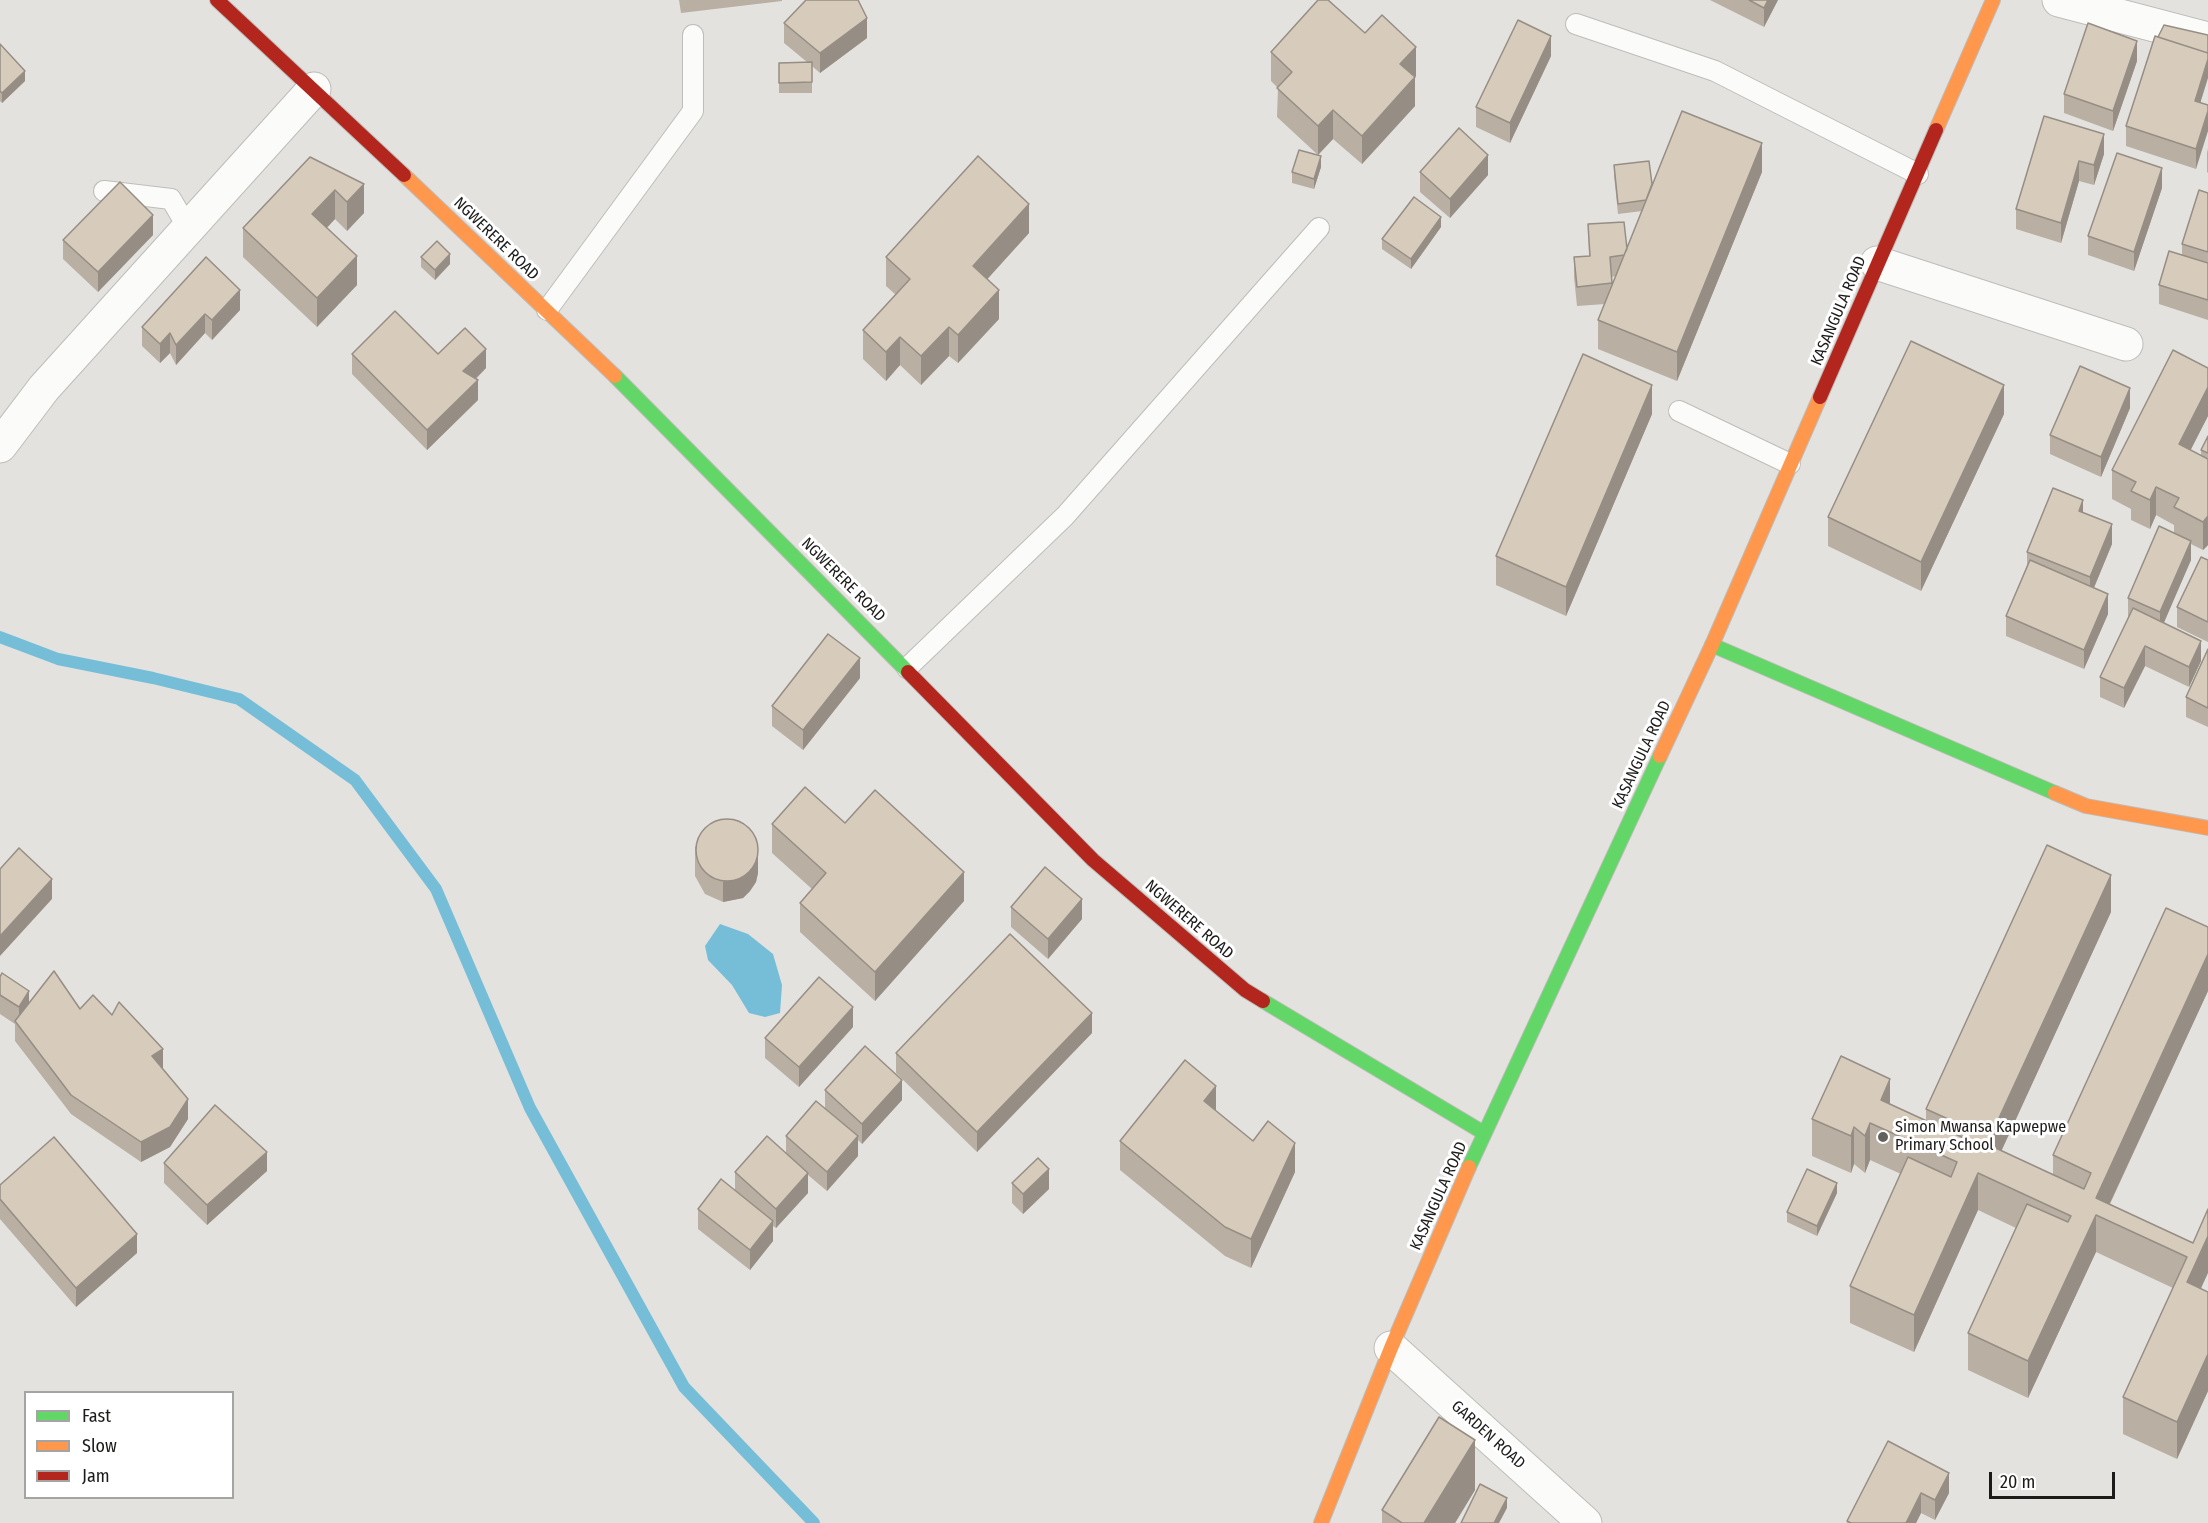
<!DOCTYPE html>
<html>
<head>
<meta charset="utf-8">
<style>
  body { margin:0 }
  #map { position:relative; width:2208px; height:1523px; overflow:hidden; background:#e3e2de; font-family:"Fira Sans Condensed",sans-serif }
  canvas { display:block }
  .legend { position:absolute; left:24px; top:1391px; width:210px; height:108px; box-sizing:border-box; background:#fff; border:2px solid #a4a4a3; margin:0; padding:8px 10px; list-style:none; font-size:18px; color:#1c1b19 }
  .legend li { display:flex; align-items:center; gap:12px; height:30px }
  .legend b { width:30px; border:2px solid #a4a4a3 }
  .scale { position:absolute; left:1989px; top:1472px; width:126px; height:27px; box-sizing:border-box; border:3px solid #1c1b19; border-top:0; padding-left:8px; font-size:18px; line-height:21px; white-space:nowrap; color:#1c1b19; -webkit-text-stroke:4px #fff; paint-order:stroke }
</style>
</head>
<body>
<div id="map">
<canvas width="2208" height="1523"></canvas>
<ul class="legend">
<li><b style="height:8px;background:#63d668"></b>Fast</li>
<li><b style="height:8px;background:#ff974d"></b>Slow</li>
<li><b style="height:8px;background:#b3261e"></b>Jam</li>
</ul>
<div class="scale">20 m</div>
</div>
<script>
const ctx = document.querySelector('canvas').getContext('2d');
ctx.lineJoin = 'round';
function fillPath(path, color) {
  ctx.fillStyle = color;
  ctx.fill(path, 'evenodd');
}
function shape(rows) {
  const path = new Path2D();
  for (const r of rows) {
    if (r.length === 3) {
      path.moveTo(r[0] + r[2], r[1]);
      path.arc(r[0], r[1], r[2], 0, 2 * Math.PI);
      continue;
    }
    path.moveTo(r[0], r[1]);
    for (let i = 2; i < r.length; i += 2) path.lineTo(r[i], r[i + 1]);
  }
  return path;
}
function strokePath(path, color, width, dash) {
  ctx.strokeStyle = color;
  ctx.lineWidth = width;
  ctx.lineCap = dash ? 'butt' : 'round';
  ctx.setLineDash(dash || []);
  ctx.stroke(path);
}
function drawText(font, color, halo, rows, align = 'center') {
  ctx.font = font + ' "Fira Sans Condensed",sans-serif';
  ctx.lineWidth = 6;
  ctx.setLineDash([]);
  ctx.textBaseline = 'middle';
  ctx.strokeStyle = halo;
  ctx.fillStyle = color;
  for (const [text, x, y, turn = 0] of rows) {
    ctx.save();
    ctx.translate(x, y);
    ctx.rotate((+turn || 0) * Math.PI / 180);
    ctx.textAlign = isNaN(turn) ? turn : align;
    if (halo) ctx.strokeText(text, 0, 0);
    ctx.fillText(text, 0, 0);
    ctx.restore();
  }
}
const water = shape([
  [720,924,748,934,773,954,782,985,780,1013,765,1017,749,1013,732,985,708,960,705,946]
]);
const stream = shape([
  [0,637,58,659,153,678,239,699,355,780,436,889,530,1108,684,1387,814,1523]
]);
const lane = shape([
  [1576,24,1715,71,1918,174],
  [104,191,171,199,188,228],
  [547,310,693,111,693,35],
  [1679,411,1790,464],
  [907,668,1065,516,1319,228]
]);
const street = shape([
  [2059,0,2208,39],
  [1877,263,2126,344],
  [0,446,44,388,314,89],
  [1391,1348,1585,1523]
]);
const fast = shape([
  [615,376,908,672],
  [1712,645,2055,793],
  [1263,1001,1484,1133],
  [1469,1167,1660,756]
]);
const slow = shape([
  [1936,130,1993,0],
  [404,175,615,376],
  [1660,756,1712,645,1820,397],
  [2055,793,2086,806,2208,828],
  [1321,1523,1391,1348,1469,1167]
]);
const jam = shape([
  [217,0,404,175],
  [1820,397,1936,130],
  [908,672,1093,860,1245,990,1263,1001]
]);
const wall = shape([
  [679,0,782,0,782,1,681,13],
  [1710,0,1778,0,1764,27],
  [784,23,867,38,820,73,812,66,812,93,779,93,779,63,807,62,784,43],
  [1365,33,1416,76,1414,77,1415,106,1362,164,1333,139,1318,155,1277,117,1278,88,1271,81,1271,52],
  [2158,37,2201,102,2196,169,2126,146,2126,126],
  [0,44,25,81,2,103,0,101],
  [1551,56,1510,143,1476,127,1476,107],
  [2137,61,2113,131,2064,113,2064,94],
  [2044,116,2104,154,2094,185,2079,181,2061,243,2016,229,2016,209],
  [2208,148,2208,173,2207,172,2207,153],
  [310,157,364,213,347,231,335,219,327,228,357,285,317,327,243,257,243,228],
  [1614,165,1652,184,1762,172,1677,381,1598,349,1598,320,1605,304,1577,306,1574,277,1574,257,1589,256,1588,224,1627,249,1642,211,1618,214,1614,175],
  [1616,276,1612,285,1611,277],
  [1321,167,1314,189,1292,183,1292,172],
  [1420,172,1488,175,1450,218,1420,192],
  [2162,188,2134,271,2088,255,2088,236],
  [2208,193,2208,320,2159,304,2159,285,2182,255,2182,244],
  [1441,227,1411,269,1382,249,1382,239],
  [1029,233,987,279,999,319,958,363,949,356,921,385,900,365,886,381,863,359,863,330,896,295,886,286,886,257],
  [153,235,98,292,63,259,63,240],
  [206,257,240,310,212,340,205,333,176,365,170,353,160,363,142,346,142,327],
  [421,257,450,264,435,280,421,267],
  [352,354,438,354,486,368,476,379,478,400,427,450,352,374],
  [2130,408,2101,477,2050,454,2050,435],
  [1652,414,1566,616,1496,585,1496,556],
  [2004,414,1921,591,1828,546,1828,517],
  [2208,416,2190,450,2201,456,2201,450,2208,436,2208,545,2203,550,2191,544,2191,560,2163,623,2201,661,2189,687,2145,666,2124,708,2100,697,2100,677,2128,618,2128,598,2174,533,2174,525,2156,515,2150,529,2131,520,2131,509,2112,499,2112,470],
  [2083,512,2112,544,2094,588,2108,614,2084,669,2006,636,2006,616,2027,565,2027,552],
  [2208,560,2208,642,2177,627,2177,607],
  [2208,649,2208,727,2186,717,2186,697],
  [860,678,803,750,772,726,772,706],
  [845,823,964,901,875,1001,800,932,800,903,812,889,772,853,772,824],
  [695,846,758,873,756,882,750,891,743,898,723,902,705,894,695,876],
  [1011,907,1082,919,1048,959,1011,927],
  [2111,912,2001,1151,2053,1175,2053,1155,2208,991,2110,1204,2193,1243,2201,1289,2208,1292,2208,1391,2177,1459,2123,1434,2123,1397,2173,1288,2096,1252,2028,1398,1968,1370,1968,1333,2016,1228,1978,1210,1914,1352,1850,1323,1850,1286,1901,1174,1870,1160,1865,1173,1854,1164,1851,1173,1812,1156,1812,1119,1926,1121,1926,1109],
  [0,977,29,1004,80,1009,163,1069,188,1119,170,1147,141,1162,71,1114,15,1041,15,1024,0,1014],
  [853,1027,799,1087,765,1058,765,1038],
  [1092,1033,977,1152,896,1073,896,1053],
  [825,1090,902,1100,862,1144,858,1140,858,1156,827,1191,808,1175,808,1193,776,1228,773,1226,773,1241,750,1270,698,1229,698,1209,735,1191,735,1172,786,1153,786,1136,825,1108],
  [1216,1111,1253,1141,1295,1172,1251,1268,1225,1256,1120,1170,1120,1141],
  [164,1163,267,1171,207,1225,164,1183],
  [1012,1183,1049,1189,1023,1214,1012,1203],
  [0,1185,137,1253,76,1307,0,1219],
  [1837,1193,1817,1236,1787,1222,1787,1212],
  [1888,1441,1949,1493,1935,1520,1921,1513,1916,1523,1847,1523,1847,1521],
  [1475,1490,1455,1523,1382,1523,1382,1510]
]);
const shadedWall = shape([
  [1768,0,1778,0,1764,27,1764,8],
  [867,18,867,38,820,73,820,53],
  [1551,36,1551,56,1510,143,1510,123],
  [2137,41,2137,61,2113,131,2113,111],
  [1416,47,1416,76,1400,93,1400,64],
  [2208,59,2208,78,2195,120,2195,101],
  [25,71,25,81,2,103,2,93],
  [1415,77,1415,106,1362,164,1362,136],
  [1333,110,1333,139,1318,155,1318,126],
  [2208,111,2208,131,2196,169,2196,149],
  [2104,134,2104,154,2094,185,2094,165],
  [1762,143,1762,172,1677,381,1677,352],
  [1488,155,1488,175,1450,218,1450,199],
  [1321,156,1321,167,1314,189,1314,179],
  [2079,161,2079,181,2061,243,2061,223],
  [2162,168,2162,188,2134,271,2134,252],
  [364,184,364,213,347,231,347,202],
  [335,190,335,219,312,243,312,214],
  [1029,204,1029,233,973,295,973,266],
  [153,215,153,235,98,292,98,272],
  [1441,217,1441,227,1411,269,1411,259],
  [450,254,450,264,435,280,435,270],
  [357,256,357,285,317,327,317,298],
  [240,290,240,310,212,340,212,320],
  [999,290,999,319,958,363,958,335],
  [205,314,205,333,176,365,176,345],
  [949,327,949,356,921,385,921,356],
  [170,333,170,353,160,363,160,344],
  [900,337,900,365,886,381,886,352],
  [486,349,486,368,463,391,463,371],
  [478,380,478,400,427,450,427,430],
  [1652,385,1652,414,1566,616,1566,587],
  [2004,385,2004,414,1921,591,1921,562],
  [2208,387,2208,416,2179,473,2179,444],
  [2130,388,2130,408,2101,477,2101,457],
  [2156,487,2156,515,2150,529,2150,500],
  [2083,500,2083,520,2079,511],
  [2208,516,2208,545,2203,550,2203,522],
  [2112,524,2112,544,2090,597,2090,577],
  [2191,541,2191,560,2160,632,2160,612],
  [2108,594,2108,614,2084,669,2084,650],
  [2201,641,2201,661,2189,687,2189,667],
  [2145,646,2145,666,2124,708,2124,688],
  [860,658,860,678,803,750,803,730],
  [758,853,758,873,756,882,750,891,743,898,723,902,723,882],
  [964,872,964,901,875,1001,875,972],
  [2111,875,2111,912,1989,1178,1987,1144],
  [52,879,52,899,0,956,0,936],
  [1082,899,1082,919,1048,959,1048,939],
  [2208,954,2208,991,2103,1218,2096,1198],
  [29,991,29,1010,19,1026,19,1007],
  [853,1007,853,1027,799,1087,799,1067],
  [1092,1013,1092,1033,977,1152,977,1132],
  [163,1049,163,1069,152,1056],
  [1890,1079,1890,1116,1881,1100],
  [902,1080,902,1100,862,1144,862,1124],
  [1216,1086,1216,1114,1204,1101],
  [188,1099,188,1119,170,1147,141,1162,141,1142],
  [1870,1123,1870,1160,1865,1173,1865,1136],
  [1854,1127,1854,1164,1851,1173,1851,1136],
  [858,1136,858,1156,827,1191,827,1172],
  [1295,1143,1295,1172,1251,1268,1251,1239],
  [267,1152,267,1171,207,1225,207,1205],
  [1049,1169,1049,1189,1023,1214,1023,1194],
  [808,1173,808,1193,776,1228,776,1209],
  [1978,1173,1978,1210,1914,1352,1914,1315],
  [1837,1183,1837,1193,1817,1236,1817,1226],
  [2096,1215,2096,1252,2028,1398,2028,1361],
  [773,1221,773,1241,750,1270,750,1250],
  [137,1234,137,1253,76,1307,76,1288],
  [2208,1236,2208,1273,2187,1319,2187,1282],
  [2208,1354,2208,1391,2177,1459,2177,1422],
  [1475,1440,1475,1490,1455,1523,1424,1523],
  [1949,1473,1949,1493,1935,1520,1935,1500],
  [1921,1493,1921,1513,1916,1523,1906,1523],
  [1507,1498,1507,1508,1499,1523,1494,1523]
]);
const building = shape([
  [806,0,858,0,867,18,820,53,784,23,806,0],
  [1318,0,1328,0,1365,33,1382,15,1416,47,1400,64,1415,77,1362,136,1333,110,1318,126,1277,88,1292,72,1271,52,1318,0],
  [1749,0,1768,0,1764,8,1749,0],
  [1518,20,1551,36,1510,123,1476,107,1518,20],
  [2088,23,2137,41,2113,111,2064,94,2088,23],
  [2164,25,2208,35,2208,53,2158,37,2164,25],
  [2155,36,2208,53,2208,59,2195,101,2208,105,2208,111,2196,149,2126,126,2155,36],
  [0,44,25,71,2,93,0,91,0,44],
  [812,62,812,82,779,83,779,63,812,62],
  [1682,111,1762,143,1677,352,1598,320,1682,111],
  [2044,116,2104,134,2094,165,2079,161,2061,223,2016,209,2044,116],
  [1459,128,1488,155,1450,199,1420,172,1459,128],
  [1299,150,1321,156,1314,179,1292,172,1299,150],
  [2117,153,2162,168,2134,252,2088,236,2117,153],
  [978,156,1029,204,973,266,999,290,958,335,949,327,921,356,900,337,886,352,863,330,910,279,886,257,978,156],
  [310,157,364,184,347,202,335,190,312,214,357,256,317,298,243,228,310,157],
  [1649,161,1652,184,1646,200,1618,204,1614,165,1649,161],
  [120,182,153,215,98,272,63,240,120,182],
  [2199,190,2208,193,2208,252,2182,244,2199,190],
  [1414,197,1441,217,1411,259,1382,239,1414,197],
  [1624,222,1627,249,1624,255,1610,257,1612,283,1577,287,1574,257,1590,256,1588,224,1624,222],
  [437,241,450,254,435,270,421,257,437,241],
  [2169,251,2208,263,2208,300,2159,285,2169,251],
  [206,257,240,290,212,320,205,314,176,345,170,333,160,344,142,327,206,257],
  [395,311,438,354,465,328,486,349,463,371,478,380,427,430,352,354,395,311],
  [1911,341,2004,385,1921,562,1828,517,1911,341],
  [2173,350,2208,368,2208,387,2179,444,2208,459,2208,516,2203,522,2174,507,2179,498,2156,487,2150,500,2131,491,2136,482,2112,470,2173,350],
  [1583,354,1652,385,1566,587,1496,556,1583,354],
  [2080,366,2130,388,2101,457,2050,435,2080,366],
  [2208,436,2208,453,2201,450,2208,436],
  [2053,488,2083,500,2079,511,2112,524,2090,577,2027,552,2053,488],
  [2159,526,2191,541,2160,612,2128,598,2159,526],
  [2201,557,2208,560,2208,622,2177,607,2201,557],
  [2030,560,2108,594,2084,650,2006,616,2030,560],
  [2133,608,2201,641,2189,667,2145,646,2124,688,2100,677,2133,608],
  [828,634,860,658,803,730,772,706,828,634],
  [2208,649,2208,708,2186,697,2208,649],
  [805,787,845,823,875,790,964,872,875,972,800,903,826,873,772,824,805,787],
  [727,850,31],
  [2047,845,2111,875,1987,1144,2084,1189,2091,1173,2053,1155,2166,908,2208,927,2208,954,2096,1198,2193,1243,2208,1209,2208,1236,2187,1282,2208,1292,2208,1354,2177,1422,2123,1397,2187,1257,2096,1215,2028,1361,1968,1333,2027,1204,2068,1222,2071,1216,1978,1173,1914,1315,1850,1286,1908,1157,1951,1177,1957,1162,1870,1123,1865,1136,1854,1127,1851,1136,1812,1119,1841,1056,1890,1079,1881,1100,1966,1139,1970,1129,1926,1109,2047,845],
  [19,848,52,879,0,936,0,869,19,848],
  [1045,867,1082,899,1048,939,1011,907,1045,867],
  [1010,934,1092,1013,977,1132,896,1053,1010,934],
  [54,971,80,1009,93,995,112,1015,119,1002,163,1049,152,1056,188,1099,170,1127,141,1142,71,1095,15,1021,54,971],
  [2,973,29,991,19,1007,0,995,0,977,2,973],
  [819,977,853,1007,799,1067,765,1038,819,977],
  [865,1046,902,1080,862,1124,825,1090,865,1046],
  [1185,1060,1216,1086,1204,1101,1253,1141,1268,1121,1295,1143,1251,1239,1225,1227,1120,1141,1185,1060],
  [816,1101,858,1136,827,1172,786,1136,816,1101],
  [215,1105,267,1152,207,1205,164,1163,215,1105],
  [767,1136,808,1173,776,1209,735,1172,767,1136],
  [54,1137,137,1234,76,1288,0,1199,0,1185,54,1137],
  [1038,1158,1049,1169,1023,1194,1012,1183,1038,1158],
  [1807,1169,1837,1183,1817,1226,1787,1212,1807,1169],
  [721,1179,773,1221,750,1250,698,1209,721,1179],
  [1439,1417,1475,1440,1424,1523,1402,1523,1382,1510,1439,1417],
  [1888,1441,1949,1473,1935,1500,1921,1493,1906,1523,1851,1523,1847,1521,1888,1441],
  [1480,1484,1507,1498,1494,1523,1461,1523,1480,1484]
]);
const markers = [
  [1883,1137,6,"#62615e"]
];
const streetNames = [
  ["NGWERERE ROAD",496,239,44],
  ["KASANGULA ROAD",1839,311,-67],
  ["NGWERERE ROAD",843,580,45],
  ["KASANGULA ROAD",1642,755,-65],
  ["NGWERERE ROAD",1189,920,41],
  ["KASANGULA ROAD",1439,1196,-66],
  ["GARDEN ROAD",1488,1435,42]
];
const poiNames = [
  ["Simon Mwansa Kapwepwe",1895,1128],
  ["Primary School",1895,1146]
];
fillPath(water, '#76bed8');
strokePath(stream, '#76bed8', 12);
strokePath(lane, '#bebdba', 22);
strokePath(street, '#bebdba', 35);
strokePath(fast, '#bebdba', 16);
strokePath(slow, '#bebdba', 16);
strokePath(jam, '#bebdba', 16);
strokePath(lane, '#fbfbfa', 20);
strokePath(street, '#fbfbfa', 33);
strokePath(fast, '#63d668', 14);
strokePath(slow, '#ff974d', 14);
strokePath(jam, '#b3261e', 14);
fillPath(wall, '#b9afa2');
fillPath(shadedWall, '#968e84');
fillPath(building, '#d7cbbc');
strokePath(building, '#968e84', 1.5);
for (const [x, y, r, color] of markers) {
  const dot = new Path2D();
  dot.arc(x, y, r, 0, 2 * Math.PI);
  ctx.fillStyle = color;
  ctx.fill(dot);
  strokePath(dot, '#fff', 2);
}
drawText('16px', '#1c1b19', '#fff', streetNames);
drawText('16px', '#1c1b19', '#fff', poiNames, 'left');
</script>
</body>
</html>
